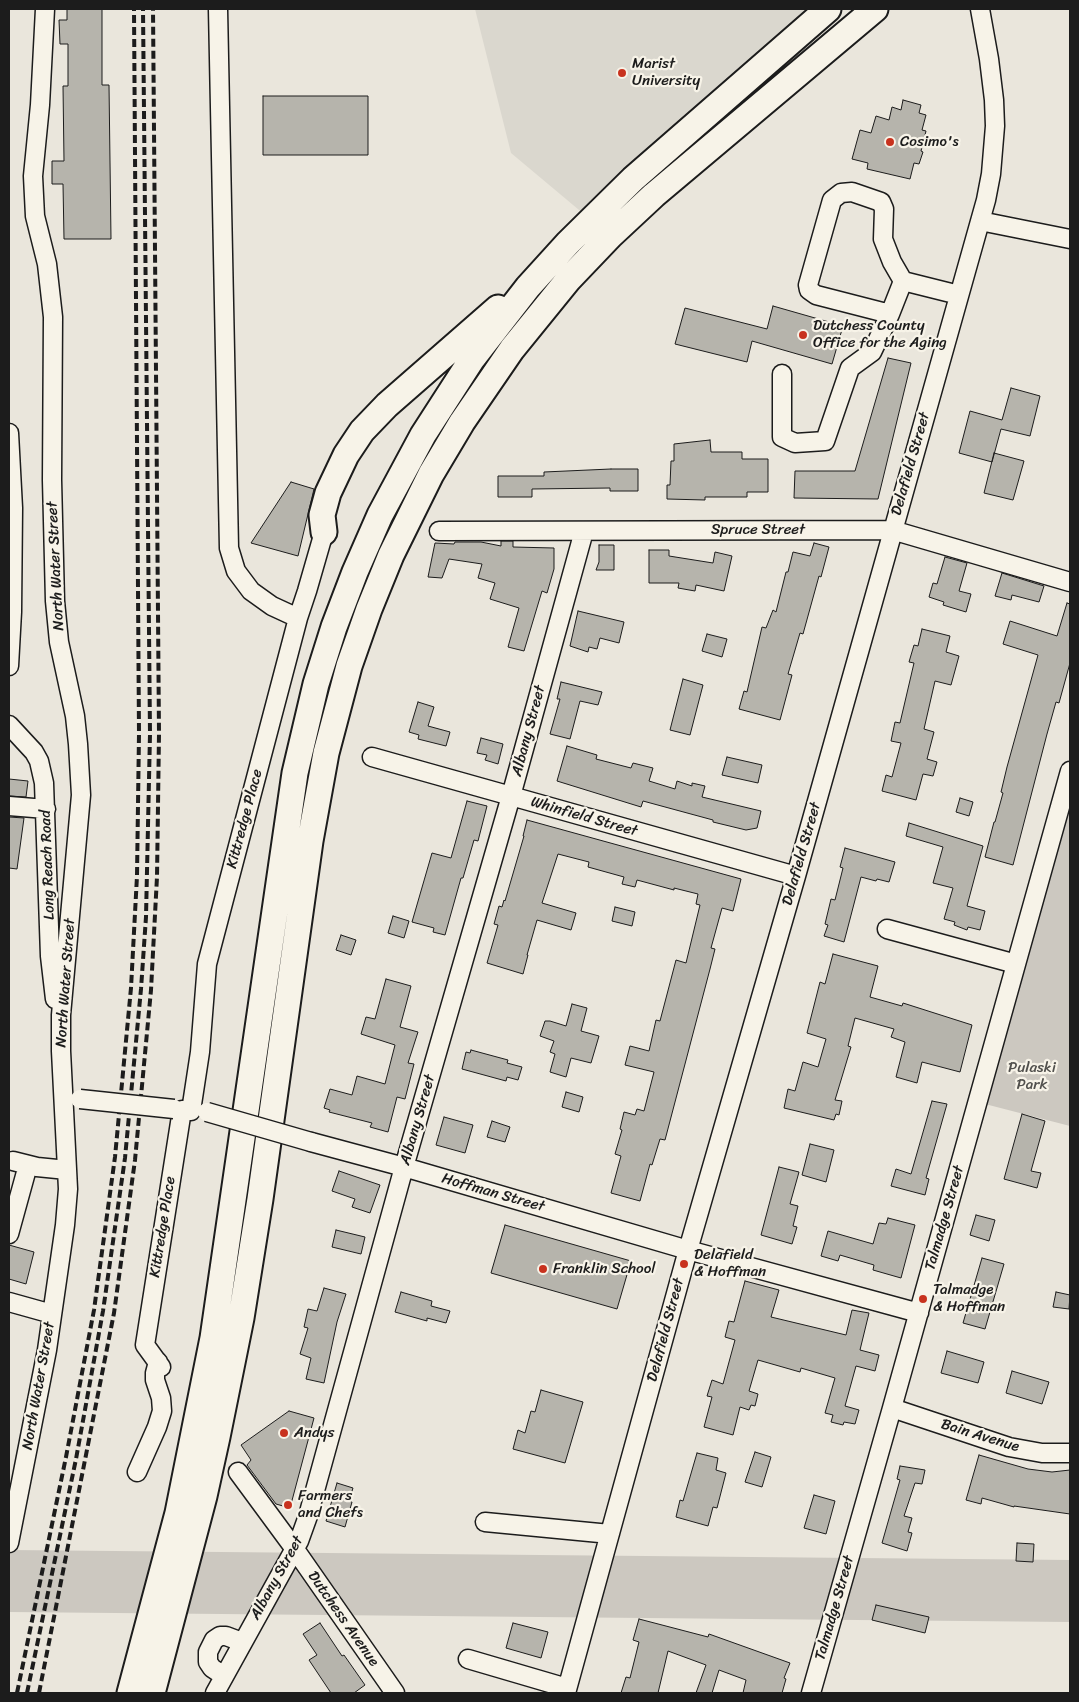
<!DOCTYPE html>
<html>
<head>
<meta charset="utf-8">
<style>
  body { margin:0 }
  #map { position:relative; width:1079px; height:1702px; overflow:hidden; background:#eae6dc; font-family:Sriracha,sans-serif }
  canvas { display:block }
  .frame { position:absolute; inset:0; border:10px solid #1c1c1c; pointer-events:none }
</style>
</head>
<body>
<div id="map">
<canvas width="1079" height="1702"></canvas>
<div class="frame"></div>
</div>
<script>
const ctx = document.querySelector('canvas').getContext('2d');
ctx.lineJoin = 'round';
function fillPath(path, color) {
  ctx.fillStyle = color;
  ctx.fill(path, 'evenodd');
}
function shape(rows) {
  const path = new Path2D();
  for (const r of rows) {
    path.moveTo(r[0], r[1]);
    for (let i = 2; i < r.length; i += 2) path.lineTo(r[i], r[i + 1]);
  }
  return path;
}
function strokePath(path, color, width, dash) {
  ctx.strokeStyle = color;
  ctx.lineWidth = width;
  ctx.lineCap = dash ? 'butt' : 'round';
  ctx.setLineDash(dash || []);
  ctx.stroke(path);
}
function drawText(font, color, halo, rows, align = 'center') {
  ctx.font = font + ' Sriracha,sans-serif';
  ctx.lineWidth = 4.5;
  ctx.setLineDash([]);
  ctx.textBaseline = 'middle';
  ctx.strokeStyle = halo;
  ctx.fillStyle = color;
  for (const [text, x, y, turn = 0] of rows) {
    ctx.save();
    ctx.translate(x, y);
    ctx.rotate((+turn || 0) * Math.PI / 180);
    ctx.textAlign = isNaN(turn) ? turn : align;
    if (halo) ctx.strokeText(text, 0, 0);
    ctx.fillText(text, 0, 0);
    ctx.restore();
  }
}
const built = shape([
  [475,9,829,9,591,220,511,153]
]);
const green = shape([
  [1070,796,1070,1126,985,1104],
  [9,1550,1070,1560,1070,1622,9,1612]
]);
const building = shape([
  [67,9,102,9,102,85,109,85,111,239,64,239,63,184,52,184,52,161,64,161,63,86,68,86,68,44,60,44,59,20,67,20,67,9],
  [263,96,368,96,368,155,263,155,263,96],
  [903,100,921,105,919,113,926,115,922,130,926,131,921,151,923,152,919,164,914,163,910,179,867,169,868,163,852,159,860,130,871,133,876,116,889,120,892,107,901,110,903,100],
  [773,306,843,326,832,364,752,341,747,362,675,344,685,308,767,329,773,306],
  [888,358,911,363,878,499,794,498,795,471,855,471,888,358],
  [1011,388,1040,396,1030,436,1001,429,992,462,959,453,970,411,1002,420,1011,388],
  [710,440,711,452,742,452,742,459,768,459,768,492,747,492,747,497,705,497,705,500,667,499,667,485,670,485,671,461,674,461,674,444,710,440],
  [994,453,1024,461,1013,500,984,493,994,453],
  [611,469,638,469,638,491,610,491,610,488,532,489,532,497,498,497,498,476,544,476,544,472,611,469],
  [291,482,314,489,298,556,251,543,291,482],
  [501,541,513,541,513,547,554,548,554,569,547,593,542,591,524,651,508,647,519,608,490,599,495,583,478,578,482,564,449,559,442,578,428,577,435,543,454,544,455,542,481,542,501,546,501,541],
  [814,543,829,547,821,577,819,576,803,634,800,633,788,674,792,675,780,720,739,709,744,691,747,692,762,627,766,628,773,610,776,612,786,572,788,572,793,552,810,556,814,543],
  [599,545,614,545,614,570,596,570,599,562,599,545],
  [649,550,669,550,669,556,713,563,715,552,732,556,724,591,696,585,695,591,678,588,679,583,649,583,649,550],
  [945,557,967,563,959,591,971,594,966,612,943,605,944,602,929,597,933,583,937,584,945,557],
  [1002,573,1044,586,1039,602,1012,595,1011,600,995,596,1002,573],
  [1067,603,1070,604,1070,663,1059,703,1056,702,1047,734,1013,865,985,857,994,822,995,822,1003,793,1001,792,1007,767,1038,655,1003,644,1010,621,1057,636,1067,603],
  [578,611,624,622,619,643,600,638,597,649,589,647,588,652,570,646,578,611],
  [922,629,950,636,946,652,959,656,951,685,935,681,924,729,934,732,927,759,937,762,933,776,923,774,916,800,882,791,886,775,892,777,901,743,891,741,895,722,900,723,914,663,909,662,914,645,918,646,922,629],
  [707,634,727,639,722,657,702,651,707,634],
  [683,679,703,685,690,735,670,730,683,679],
  [561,682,602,692,598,705,580,701,570,739,550,734,560,699,557,699,561,682],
  [418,702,434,707,428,726,450,732,446,746,418,739,419,735,409,732,418,702],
  [481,738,503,744,498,764,485,760,487,755,477,753,481,738],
  [567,746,597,755,596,759,631,768,633,763,653,768,649,781,675,789,677,781,692,786,692,783,705,786,702,797,761,811,757,828,746,830,713,822,713,820,643,801,641,807,557,781,567,746],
  [727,757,762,765,758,783,722,775,727,757],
  [9,779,28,781,26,797,9,796,9,779],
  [960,798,973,802,969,816,956,812,960,798],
  [467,801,487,806,478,841,474,840,463,878,461,878,445,935,433,932,434,928,412,922,432,853,451,858,467,801],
  [9,817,24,818,17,869,9,868,9,817],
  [527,820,741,879,733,911,722,908,711,948,715,949,710,969,665,1140,660,1139,652,1165,650,1164,640,1201,611,1193,621,1156,615,1154,622,1130,620,1129,624,1112,635,1115,637,1109,644,1111,654,1072,625,1065,630,1046,649,1051,656,1020,660,1021,676,960,686,963,700,905,696,904,698,894,674,888,674,890,637,880,635,887,622,884,624,877,588,867,589,862,558,854,542,903,576,913,571,930,537,920,527,955,528,955,523,974,487,963,498,925,494,924,499,906,502,907,504,900,505,901,524,836,523,836,527,820],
  [909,823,983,846,967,906,985,911,980,930,968,927,967,930,954,925,955,922,944,919,953,888,933,883,943,847,906,836,909,823],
  [845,848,895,862,889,882,877,879,876,881,861,877,844,942,824,936,828,925,825,924,831,899,835,900,843,868,840,867,845,848],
  [615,907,635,912,632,926,612,921,615,907],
  [393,916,409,921,404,938,388,933,393,916],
  [341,935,356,940,351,955,336,950,341,935],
  [833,954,878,966,870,997,902,1006,903,1003,972,1025,960,1072,922,1062,917,1083,896,1077,905,1042,891,1037,894,1029,855,1018,848,1046,851,1047,835,1100,842,1101,839,1115,836,1114,834,1120,784,1108,788,1089,795,1091,803,1062,818,1067,826,1039,807,1033,820,982,825,984,833,954],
  [386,979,411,986,400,1027,418,1032,408,1063,414,1064,405,1099,397,1097,388,1132,370,1127,372,1123,329,1112,330,1110,324,1108,330,1089,352,1095,357,1076,385,1084,395,1045,361,1034,366,1017,375,1019,386,979],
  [572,1004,587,1008,581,1031,599,1036,591,1063,571,1058,566,1077,550,1072,555,1054,550,1052,554,1041,540,1036,545,1021,550,1021,566,1026,572,1004],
  [471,1050,508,1060,507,1063,522,1067,518,1080,507,1077,506,1081,462,1069,466,1052,470,1053,471,1050],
  [566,1092,583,1097,579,1112,562,1107,566,1092],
  [932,1101,947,1104,926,1178,929,1179,925,1195,891,1186,896,1169,911,1174,932,1101],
  [1022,1114,1045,1121,1031,1171,1041,1173,1037,1188,1004,1179,1022,1114],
  [444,1117,473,1125,465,1153,436,1145,444,1117],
  [492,1121,510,1127,505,1142,487,1137,492,1121],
  [810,1144,834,1150,826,1182,802,1175,810,1144],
  [779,1167,799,1172,790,1204,798,1206,793,1226,797,1227,792,1244,761,1235,779,1167],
  [339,1171,380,1185,370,1213,352,1207,355,1199,332,1191,339,1171],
  [976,1215,995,1220,989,1241,970,1235,976,1215],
  [888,1218,915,1225,901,1278,873,1270,874,1265,840,1255,838,1261,821,1256,828,1231,873,1244,879,1223,886,1224,888,1218],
  [505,1225,631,1261,617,1309,491,1273,505,1225],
  [336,1230,365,1237,361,1254,332,1247,336,1230],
  [9,1245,34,1252,26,1284,9,1279,9,1245],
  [982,1258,1004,1264,985,1329,963,1323,982,1258],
  [745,1281,779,1290,771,1317,846,1335,852,1310,869,1313,860,1350,879,1355,875,1371,856,1366,845,1406,859,1410,855,1424,844,1422,843,1425,831,1422,833,1415,825,1413,835,1378,801,1368,800,1372,758,1360,749,1391,758,1394,755,1406,751,1405,749,1410,740,1407,733,1435,704,1427,712,1397,707,1396,712,1380,723,1384,735,1340,725,1337,729,1321,734,1322,745,1281],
  [324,1288,346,1294,337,1322,324,1383,306,1379,311,1358,300,1354,308,1328,304,1327,308,1309,317,1311,324,1288],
  [401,1292,432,1301,431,1306,450,1311,446,1323,427,1318,427,1321,395,1312,401,1292],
  [1056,1292,1070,1295,1069,1309,1053,1307,1056,1292],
  [947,1351,984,1362,978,1383,941,1373,947,1351],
  [1012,1371,1049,1382,1042,1404,1006,1393,1012,1371],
  [541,1390,583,1402,565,1463,513,1449,518,1430,525,1433,531,1411,535,1412,541,1390],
  [289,1411,314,1418,290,1508,276,1504,247,1465,251,1460,241,1445,289,1411],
  [755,1452,771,1457,762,1487,745,1482,755,1452],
  [697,1453,718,1458,716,1470,726,1473,717,1508,713,1507,708,1526,676,1517,680,1500,683,1501,697,1453],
  [979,1455,1028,1469,1052,1472,1070,1470,1070,1514,1014,1506,1014,1507,982,1498,981,1504,966,1500,979,1455],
  [900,1466,925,1470,922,1484,915,1483,904,1516,912,1518,908,1532,912,1533,907,1551,882,1543,900,1480,897,1479,900,1466],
  [337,1483,353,1488,349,1501,352,1502,345,1527,326,1521,337,1483],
  [814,1495,835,1501,826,1534,804,1528,814,1495],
  [1017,1543,1034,1544,1033,1562,1016,1561,1017,1543],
  [876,1605,929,1617,925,1633,872,1620,876,1605],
  [639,1619,708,1637,709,1634,790,1663,784,1678,786,1679,782,1693,743,1693,746,1680,719,1670,712,1693,696,1693,706,1665,668,1651,658,1693,621,1693,626,1677,630,1678,639,1642,633,1640,639,1619],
  [320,1623,342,1656,344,1655,365,1685,354,1693,331,1693,309,1660,317,1655,303,1634,320,1623],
  [513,1623,548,1632,541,1658,506,1648,513,1623]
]);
const minor = shape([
  [218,9,229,548,236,571,251,591,272,606,298,618],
  [980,221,1070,239],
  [903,281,892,262,883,239,884,209,881,202,852,192,841,193,832,200,808,285,809,290,816,295,890,314,903,281,959,295],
  [782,374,782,437,795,443,825,441,850,368,872,352,890,314],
  [9,433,13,508,12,612,9,666],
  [439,531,892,530,1070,582],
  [9,725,34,752,39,761,44,783,50,956,55,999],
  [372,757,796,876],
  [9,806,46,809],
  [887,929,1016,964],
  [191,1111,200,1052,207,964,298,618,307,591,324,532],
  [311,1142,404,1167,688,1250,919,1313],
  [13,1161,37,1167,67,1170],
  [9,1234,28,1165],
  [9,1302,52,1314],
  [161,1367,145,1345,182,1110],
  [892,1408,1009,1447,1042,1453,1070,1453],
  [137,1472,157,1427,162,1411,161,1398,155,1380,155,1373,158,1362],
  [238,1472,294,1548,395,1693],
  [485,1522,610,1534],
  [9,1543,47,1350,65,1225,68,1189,61,1051,61,1015,81,795,78,744,75,716,59,642,55,601,52,480,53,317,47,264,35,216,33,176,40,105,45,9],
  [468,1659,567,1688],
  [224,1676,212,1668,208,1662,208,1652,214,1640,220,1636,226,1636,242,1642],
  [215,1693,299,1541,308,1516,404,1167,511,796,584,531],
  [566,1693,688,1250,796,876,986,200,991,174,995,126,994,100,989,59,980,9],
  [811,1693,892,1408,1070,771]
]);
const highway = shape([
  [324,532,322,515,328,493,346,455,362,431,387,405,498,308],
  [130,1693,178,1513,213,1338,295,773,316,684,334,627,355,572,380,515,423,435,472,359,528,287,568,243,633,179,828,9],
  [152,1693,204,1496,217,1437,241,1318,260,1199,310,841,326,753,349,666,369,609,391,555,431,474,462,422,512,349,568,280,610,236,654,195,875,9]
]);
const rail = shape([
  [17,1693,66,1457,94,1310,115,1157,131,988,137,876,139,734,134,9],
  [27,1693,76,1459,103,1311,125,1158,141,989,146,917,150,734,143,9],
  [39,1693,114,1313,135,1160,151,990,157,877,159,734,153,9]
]);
const minorBridge = shape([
  [80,1099,174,1109],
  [207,1112,311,1142]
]);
const markers = [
  [622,73,5,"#c8321e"],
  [890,142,5,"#c8321e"],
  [803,335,5,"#c8321e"],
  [684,1264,5,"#c8321e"],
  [543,1269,5,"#c8321e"],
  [923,1299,5,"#c8321e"],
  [284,1433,5,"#c8321e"],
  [288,1505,5,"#c8321e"]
];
const poiNames = [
  ["Marist",632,64],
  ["University",632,81],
  ["Cosimo's",900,142],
  ["Dutchess County",813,326],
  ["Office for the Aging",813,343],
  ["Delafield",694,1255],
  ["& Hoffman",694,1272],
  ["Franklin School",553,1269],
  ["Talmadge",933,1290],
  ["& Hoffman",933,1307],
  ["Andys",294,1433],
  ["Farmers",298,1496],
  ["and Chefs",298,1513]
];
const streetNames = [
  ["Delafield Street",911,464,-74],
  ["Spruce Street",758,530],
  ["North Water Street",56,566,-93],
  ["Albany Street",529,731,-75],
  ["Whinfield Street",584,817,16],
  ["Kittredge Place",245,819,-75],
  ["Delafield Street",802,854,-74],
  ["Long Reach Road",48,865,-92],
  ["North Water Street",66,983,-86],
  ["Albany Street",418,1120,-74],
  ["Hoffman Street",493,1193,16],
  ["Talmadge Street",945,1218,-74],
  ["Kittredge Place",163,1227,-81],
  ["Delafield Street",666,1330,-75],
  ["North Water Street",39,1386,-80],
  ["Bain Avenue",980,1436,17],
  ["Albany Street",277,1578,-61],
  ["Talmadge Street",835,1608,-74],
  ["Dutchess Avenue",343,1619,55]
];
const parkNames = [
  ["Pulaski",1032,1068],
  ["Park",1032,1085]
];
fillPath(built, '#dad7ce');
fillPath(green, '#ccc8c0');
fillPath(building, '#b6b4ac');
strokePath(building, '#1c1c1c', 1);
strokePath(minor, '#1c1c1c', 21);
strokePath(highway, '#1c1c1c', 29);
strokePath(minor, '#f7f3e8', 18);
strokePath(highway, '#f7f3e8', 25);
strokePath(rail, '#1c1c1c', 4, [8, 4]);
strokePath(minorBridge, '#1c1c1c', 21, []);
strokePath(minorBridge, '#f7f3e8', 18);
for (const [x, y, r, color] of markers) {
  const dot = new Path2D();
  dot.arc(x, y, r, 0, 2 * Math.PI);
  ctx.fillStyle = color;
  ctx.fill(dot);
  strokePath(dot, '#f7f3e8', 2);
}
drawText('15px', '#1c1c1c', '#f7f3e8', poiNames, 'left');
drawText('15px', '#1c1c1c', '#f7f3e8', streetNames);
drawText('15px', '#51504d', '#f7f3e8', parkNames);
</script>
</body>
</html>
